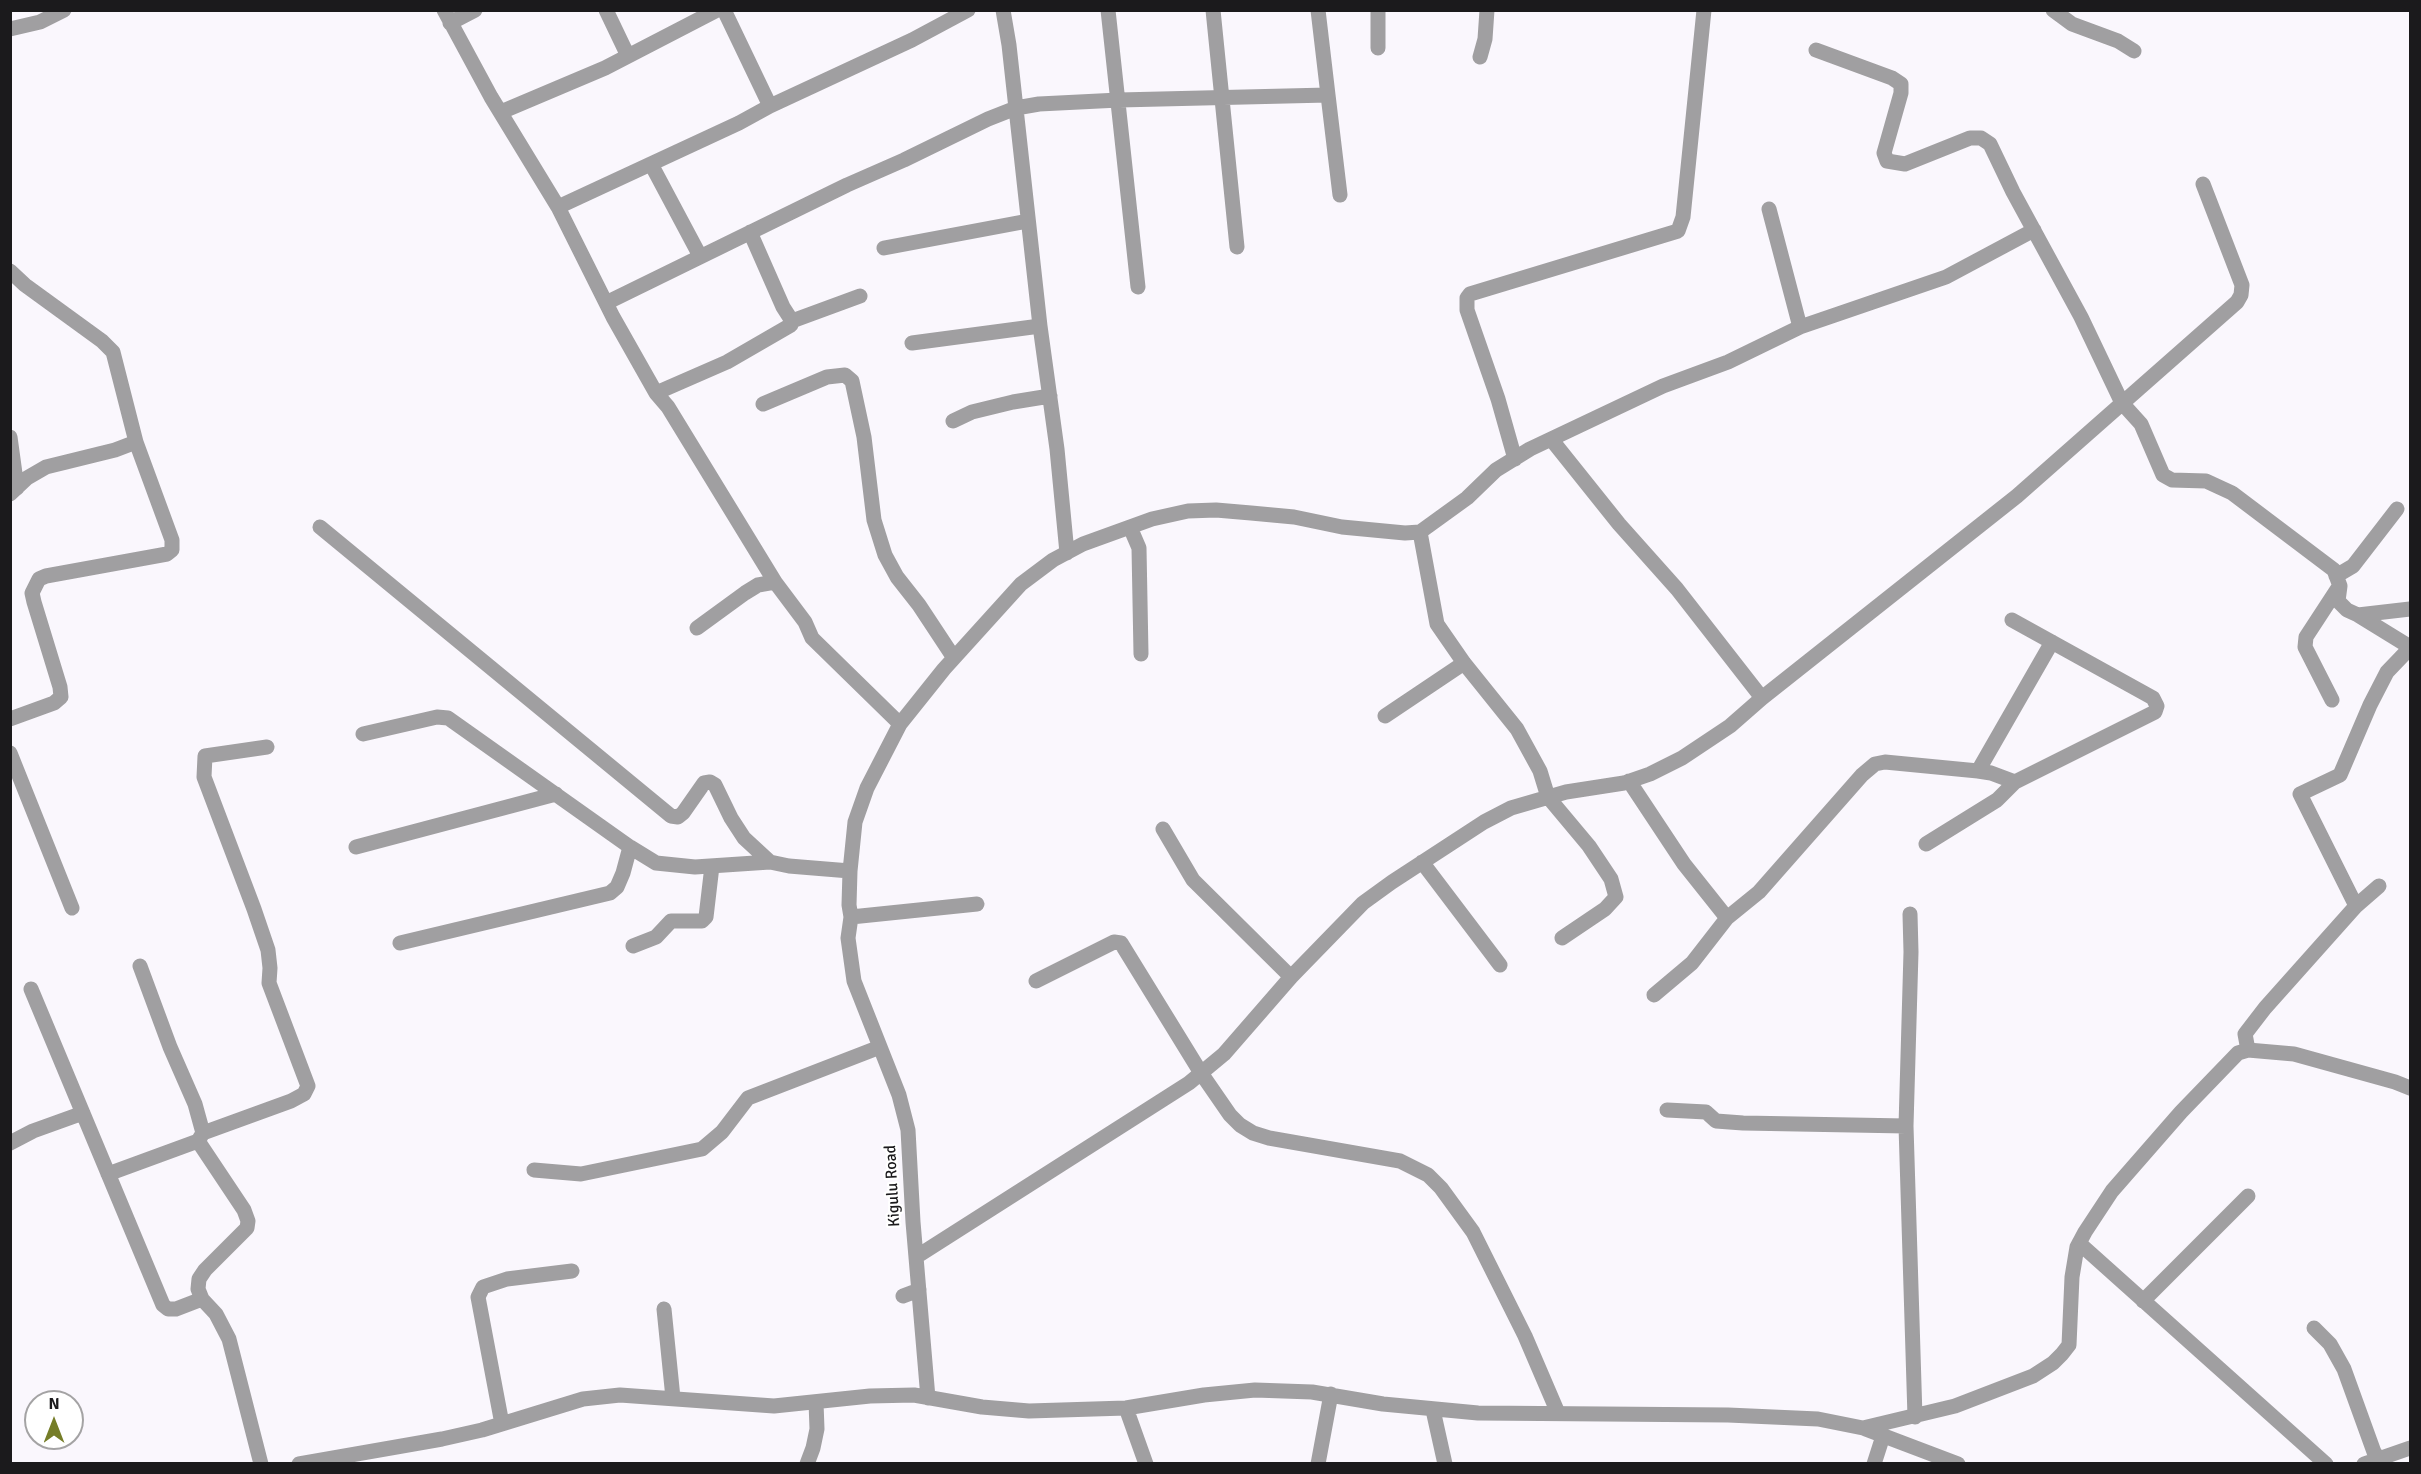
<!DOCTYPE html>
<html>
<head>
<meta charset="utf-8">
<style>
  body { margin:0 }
  #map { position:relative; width:2421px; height:1474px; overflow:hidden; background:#faf7fd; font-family:Signika,sans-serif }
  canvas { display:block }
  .frame { position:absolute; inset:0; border:12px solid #1b1a1c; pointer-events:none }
  .north { position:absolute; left:24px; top:1390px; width:60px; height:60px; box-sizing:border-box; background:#fff; border:2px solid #a4a3a4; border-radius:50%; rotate:0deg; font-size:16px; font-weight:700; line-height:24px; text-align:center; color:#1b1a1c }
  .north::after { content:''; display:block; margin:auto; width:21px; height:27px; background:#757d28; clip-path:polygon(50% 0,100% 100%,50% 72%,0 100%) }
</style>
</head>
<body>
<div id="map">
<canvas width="2421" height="1474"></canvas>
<div class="frame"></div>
<div class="north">N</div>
</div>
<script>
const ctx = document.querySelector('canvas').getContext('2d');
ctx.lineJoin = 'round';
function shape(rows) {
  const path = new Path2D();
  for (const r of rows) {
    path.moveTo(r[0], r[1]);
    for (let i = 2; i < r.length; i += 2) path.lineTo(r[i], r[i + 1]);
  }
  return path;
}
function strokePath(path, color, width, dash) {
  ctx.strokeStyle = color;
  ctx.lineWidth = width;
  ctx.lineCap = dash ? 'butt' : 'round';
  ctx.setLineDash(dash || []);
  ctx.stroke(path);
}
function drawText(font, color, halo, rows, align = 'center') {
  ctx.font = font + ' Signika,sans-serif';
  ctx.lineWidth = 4.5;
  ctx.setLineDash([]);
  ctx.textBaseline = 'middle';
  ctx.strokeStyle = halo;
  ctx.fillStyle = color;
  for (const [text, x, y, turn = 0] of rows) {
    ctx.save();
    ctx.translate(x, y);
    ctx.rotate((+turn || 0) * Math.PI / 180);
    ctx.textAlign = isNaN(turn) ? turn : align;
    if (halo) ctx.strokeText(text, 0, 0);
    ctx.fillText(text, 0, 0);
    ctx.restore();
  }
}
const minor = shape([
  [444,10,491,97,558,207,613,317,656,393,668,407,775,582,805,622,812,638,900,724],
  [606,10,628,56],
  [724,10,770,106],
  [1003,10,1009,45,1040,326,1057,449,1067,553],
  [1108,10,1138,287],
  [1213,10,1237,247],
  [1378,10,1378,48],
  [2053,10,2072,24,2118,41,2134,51],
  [450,23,475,10],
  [10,29,40,22,64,10],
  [1816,50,1892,78,1901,84,1901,93,1884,153,1887,161,1905,164,1970,138,1981,138,1990,144,2013,192,2081,317,2122,403,2141,424,2163,475,2172,480,2206,481,2232,493,2334,570,2340,586,2338,601,2347,610,2358,615,2410,609],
  [1480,57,1485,39,1487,10],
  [1328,95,1340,195],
  [501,112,605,68,717,10],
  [651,164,700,256],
  [558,207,739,123,770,106,912,40,968,10],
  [1769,209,1800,327],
  [884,248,1028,221],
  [10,271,25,285,102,341,113,352,136,442,115,450,46,467,27,478,10,494],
  [606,303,847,185,904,160,988,119,1016,108,1039,104,1119,100,1328,95,1318,10],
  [792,321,860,296],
  [912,343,1040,326],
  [656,393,727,362,791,325,792,321,783,307,750,232],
  [763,404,827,377,845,375,852,381,864,437,874,520,885,555,897,577,919,605,954,658],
  [953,421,972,412,1013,402,1050,396],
  [10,437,17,488],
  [1551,439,1619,524,1677,589,1762,698],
  [1515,459,1498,399,1467,310,1467,298,1470,294,1678,231,1683,217,1704,10],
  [320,527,671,816,678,817,683,813,704,783,710,782,715,785,731,818,744,838,770,862,789,866,850,871],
  [1130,527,1139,548,1141,654],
  [1420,532,1437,624,1464,663,1517,729,1540,771,1548,797,1589,846,1611,879,1616,897,1605,909,1562,938],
  [2336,576,2353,566,2397,509],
  [2358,615,2410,647],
  [697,628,745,593,758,585,775,582],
  [2332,700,2305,647,2306,637,2338,588],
  [1385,716,1464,663],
  [10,719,54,703,61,697,60,687,34,602,32,593,39,579,46,576,167,554,172,550,172,540,136,442],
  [363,734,437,717,448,718,630,847,656,863,695,867,770,862],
  [10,753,72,908],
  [1978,771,2052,642],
  [1629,781,1684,864,1727,918],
  [1163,829,1193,880,1291,977],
  [1926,844,1997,800,2015,782,2155,712,2157,706,2153,698,2012,620],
  [356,847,556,794],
  [1422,862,1500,965],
  [2379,886,2356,906,2300,794,2340,775,2370,705,2387,672,2410,648],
  [1910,914,1911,952,1906,1126,1915,1417],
  [851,917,977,904],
  [400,943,610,893,617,887,623,873,630,847],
  [633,946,656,937,671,921,702,921,706,917,712,866],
  [1036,981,1114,942,1121,943,1201,1073,1230,1115,1240,1125,1253,1133,1269,1138,1400,1161,1428,1175,1441,1188,1473,1232,1525,1336,1558,1413],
  [31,989,163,1305,168,1309,176,1309,202,1299],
  [1654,995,1692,963,1727,918,1759,892,1862,775,1875,764,1885,762,1978,771,1991,773,2015,782],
  [2248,1050,2245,1034,2265,1008,2356,906],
  [1667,1110,1706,1112,1716,1121,1743,1123,1906,1126],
  [203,1133,291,1101,304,1094,308,1086,269,983,270,968,268,950,254,909,204,777,205,756,267,747],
  [198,1141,244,1210,248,1221,247,1228,205,1270,199,1279,198,1289,202,1299,216,1314,229,1339,261,1464],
  [10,1143,33,1131,83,1113],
  [534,1170,581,1174,702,1149,722,1132,748,1098,880,1047],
  [108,1174,198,1141,203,1133,195,1104,170,1047,140,966],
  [2079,1243,2326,1464],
  [916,1257,1189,1083,1224,1054,1291,977,1363,903,1392,882,1484,822,1511,808,1566,792,1624,783,1650,774,1682,758,1730,726,1762,698,2017,496,2237,302,2241,295,2242,285,2203,184],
  [903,1296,919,1290],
  [2143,1301,2248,1196],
  [664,1309,673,1398],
  [2314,1328,2330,1344,2344,1369,2374,1452,2378,1458],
  [928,1398,913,1222,908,1130,899,1095,854,981,848,938,851,917,849,905,850,871,855,822,867,788,900,724,944,669,1021,584,1053,560,1083,544,1152,519,1188,511,1216,510,1251,513,1294,517,1342,527,1405,533,1420,532,1467,498,1496,470,1530,449,1663,386,1728,362,1800,327,1946,277,2034,230],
  [1126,1408,1146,1464],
  [1433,1410,1445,1464],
  [502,1424,478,1297,483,1287,507,1279,572,1271],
  [1863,1428,1955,1406,2033,1376,2053,1363,2062,1354,2069,1345,2072,1277,2077,1247,2085,1232,2112,1191,2181,1112,2238,1053,2248,1050,2294,1054,2395,1082,2410,1088],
  [299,1464,442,1439,482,1430,583,1399,620,1395,774,1406,870,1396,914,1395,982,1407,1029,1411,1126,1408,1204,1395,1255,1390,1312,1392,1383,1404,1478,1413,1728,1415,1818,1419,1863,1428,1958,1464],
  [807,1464,813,1448,817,1429,816,1402],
  [1318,1464,1331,1394],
  [1874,1464,1883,1436],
  [2364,1464,2410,1448]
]);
const streetNames = [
  ["Kigulu Road",893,1186,-93]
];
strokePath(minor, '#a09fa1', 15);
drawText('16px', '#1b1a1c', '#fff', streetNames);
</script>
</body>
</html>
